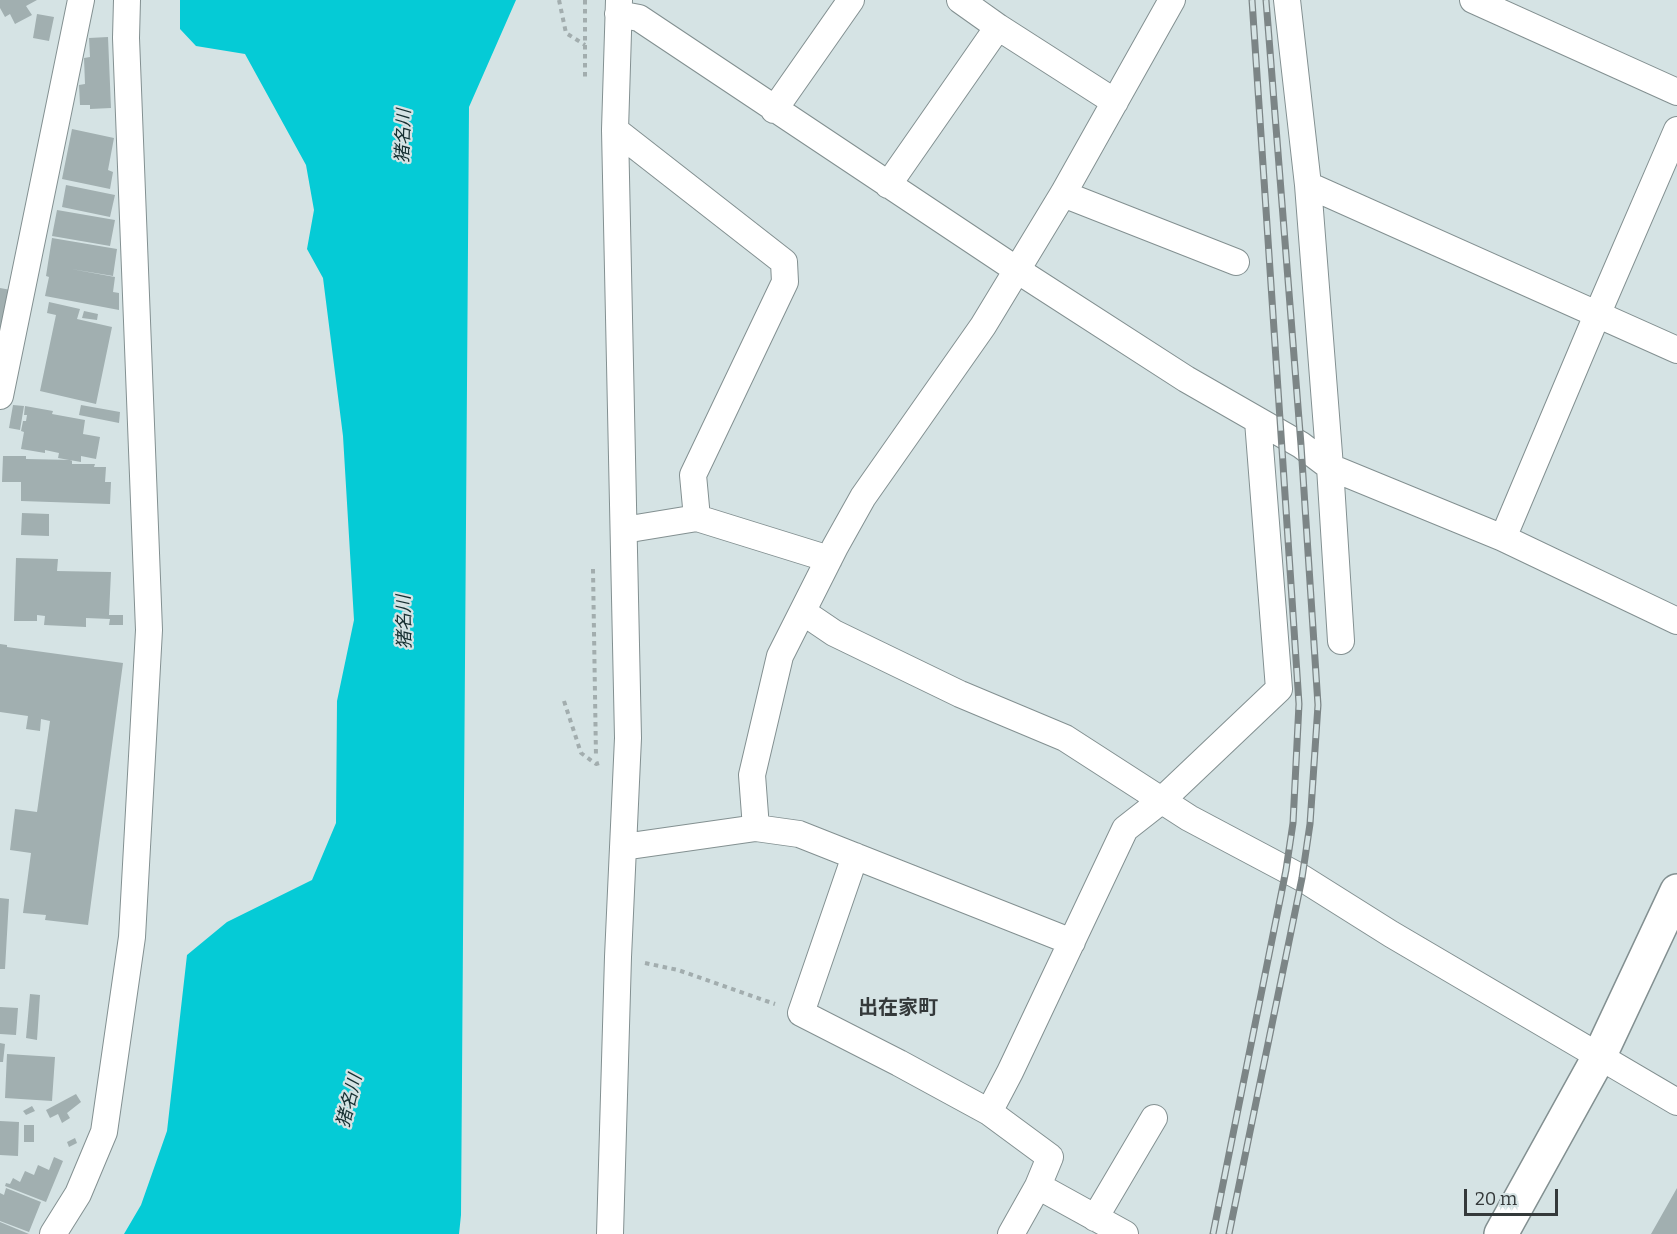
<!DOCTYPE html>
<html>
<head>
<meta charset="utf-8">
<style>
  body { margin:0 }
  #map { position:relative; width:1677px; height:1234px; overflow:hidden; background:#d5e3e4; font-family:Bitter,serif }
  canvas { display:block }
  .scale { position:absolute; left:1464px; top:1189px; width:94px; height:27px; box-sizing:border-box; border:3px solid #34393a; border-top:0; padding-left:8px; font-size:18px; line-height:21px; white-space:nowrap; color:#34393a; -webkit-text-stroke:4px #d5e3e4; paint-order:stroke }
</style>
</head>
<body>
<div id="map">
<canvas width="1677" height="1234"></canvas>
<div class="scale">20 m</div>
</div>
<script>
const ctx = document.querySelector('canvas').getContext('2d');
ctx.lineJoin = 'round';
function fillPath(path, color) {
  ctx.fillStyle = color;
  ctx.fill(path, 'evenodd');
}
function shape(rows) {
  const path = new Path2D();
  for (const r of rows) {
    path.moveTo(r[0], r[1]);
    for (let i = 2; i < r.length; i += 2) path.lineTo(r[i], r[i + 1]);
  }
  return path;
}
function strokePath(path, color, width, dash) {
  ctx.strokeStyle = color;
  ctx.lineWidth = width;
  ctx.lineCap = dash ? 'butt' : 'round';
  ctx.setLineDash(dash || []);
  ctx.stroke(path);
}
function drawText(font, color, halo, rows, align = 'center') {
  ctx.font = font + ' Bitter,"Noto Sans JP",serif';
  ctx.lineWidth = 4.5;
  ctx.setLineDash([]);
  ctx.textBaseline = 'middle';
  ctx.strokeStyle = halo;
  ctx.fillStyle = color;
  for (const [text, x, y, turn = 0] of rows) {
    ctx.save();
    ctx.translate(x, y);
    ctx.rotate((+turn || 0) * Math.PI / 180);
    ctx.textAlign = isNaN(turn) ? turn : align;
    if (halo) ctx.strokeText(text, 0, 0);
    ctx.fillText(text, 0, 0);
    ctx.restore();
  }
}
const water = shape([
  [180,0,516,0,469,107,461,1215,459,1234,124,1234,141,1205,167,1131,187,955,227,922,312,880,336,823,337,701,354,620,343,436,323,278,307,249,314,210,306,165,245,54,196,46,180,29]
]);
const building = shape([
  [0,0,37,0,26,6,32,15,15,24,10,14,5,17,0,8],
  [37,14,54,17,49,41,33,38],
  [108,37,111,108,90,109,90,105,80,105,79,85,85,84,84,58,90,57,89,38],
  [72,129,114,138,108,170,113,172,110,189,62,179],
  [66,185,115,195,110,217,62,207],
  [57,210,115,220,110,246,52,236],
  [52,238,117,249,113,276,71,269,115,277,113,292,119,293,119,310,45,296,49,277,46,276,48,263],
  [0,288,11,290,0,336],
  [49,302,80,309,77,319,112,327,96,404,40,391,56,315,47,313],
  [84,311,98,314,97,320,82,318],
  [13,405,24,406,20,430,9,428],
  [81,405,120,412,119,423,79,415],
  [25,406,53,411,52,414,85,420,83,434,100,437,96,459,81,456,81,462,58,458,59,453,45,450,45,453,21,449,24,432,21,431,23,421,26,421,27,415,24,415],
  [3,456,26,456,26,459,72,460,72,464,95,464,94,467,106,467,105,482,111,482,110,504,21,501,21,482,2,482],
  [22,513,49,514,49,536,21,535],
  [16,558,58,559,57,571,111,572,109,615,123,615,123,625,109,625,110,619,86,618,86,627,44,625,45,616,37,615,37,621,14,621],
  [0,644,7,645,7,647,123,663,88,925,45,920,46,915,23,913,31,853,10,850,15,809,37,812,50,721,41,719,40,731,26,729,28,716,0,712],
  [0,898,9,899,5,969,0,969],
  [30,994,40,995,37,1040,26,1038],
  [0,1007,18,1008,16,1035,0,1034],
  [0,1043,5,1044,3,1062,0,1062],
  [7,1054,55,1057,52,1101,5,1098],
  [76,1094,81,1102,67,1113,70,1118,62,1123,58,1114,50,1118,46,1110],
  [32,1106,35,1111,26,1115,23,1111],
  [0,1121,19,1122,18,1156,0,1155],
  [24,1125,34,1125,34,1142,24,1142],
  [75,1138,77,1143,69,1147,67,1142],
  [54,1157,63,1161,46,1202,5,1186,6,1183,10,1184,13,1178,20,1182,25,1171,34,1175,38,1165,49,1170],
  [6,1188,41,1202,29,1232,0,1221,0,1193,4,1195],
  [1677,1188,1677,1234,1651,1234],
  [0,1222,29,1234,0,1234]
]);
const path = shape([
  [559,0,566,33,585,45],
  [585,0,585,79],
  [593,569,596,757],
  [564,701,581,753,596,764,599,763],
  [645,963,678,970,775,1004]
]);
const street = shape([
  [1287,0,1308,185,1330,467,1341,641],
  [1473,0,1677,92],
  [618,14,639,18,1017,270,1186,379,1301,445,1330,467,1503,538,1677,621],
  [998,27,1115,102],
  [774,110,851,0],
  [615,130,784,262,785,282,693,475,697,518],
  [888,185,998,27,960,0],
  [1308,185,1677,350],
  [1063,194,1236,262],
  [0,396,81,0],
  [624,530,697,518,829,559],
  [1503,538,1597,315,1677,130],
  [803,612,834,633,960,694,1065,738,1189,818,1302,878,1391,934,1677,1102],
  [623,847,756,828],
  [855,856,801,1013,899,1063,989,1112,1050,1157,1038,1186,1011,1234],
  [1072,942,799,834,756,828,752,775,780,656,835,547,863,497,983,326,1063,194,1172,0],
  [989,1112,1010,1072,1125,829,1162,800,1279,689,1258,421],
  [1038,1186,1125,1234],
  [1095,1218,1154,1118],
  [53,1234,78,1194,104,1132,132,937,149,630,126,38,127,0],
  [610,1234,618,957,628,738,615,130,619,0]
]);
const secondary = shape([
  [1501,1234,1600,1055,1677,891]
]);
const rail = shape([
  [1213,1234,1286,870,1293,823,1299,704,1252,0],
  [1229,1234,1302,878,1310,824,1318,705,1301,445,1266,0]
]);
const waterNames = [
  ["猪名川",404,136,-88],
  ["猪名川",405,622,-91],
  ["猪名川",350,1101,-76]
];
const quarterNames = [
  ["出在家町",898,1008]
];
fillPath(water, '#05cbd6');
fillPath(building, '#a1afb0');
strokePath(street, '#839091', 28);
strokePath(secondary, '#839091', 36);
strokePath(path, '#a2adae', 4, [4.5, 4.5]);
strokePath(street, '#fff', 26);
strokePath(secondary, '#fff', 33);
strokePath(rail, '#7c8586', 7);
strokePath(rail, '#d5e3e4', 4.5, [14]);
drawText('italic 18px', '#142e30', '#d5e3e4', waterNames);
drawText('bold 20px', '#34393a', '#d5e3e4', quarterNames);
</script>
</body>
</html>
